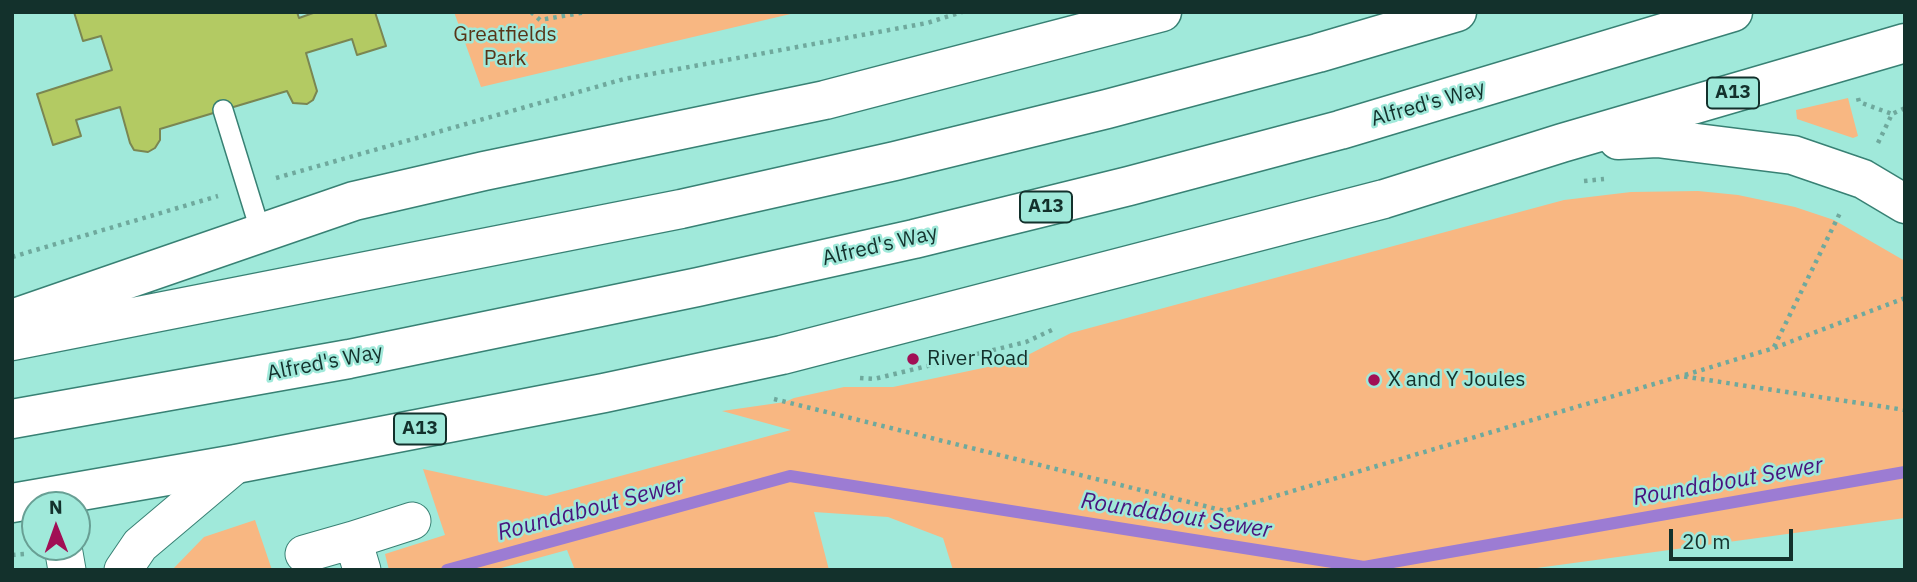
<!DOCTYPE html>
<html>
<head>
<meta charset="utf-8">
<style>
  body { margin:0 }
  #map { position:relative; width:1917px; height:582px; overflow:hidden; background:#a0e9da; font-family:"IBM Plex Sans",sans-serif }
  canvas { display:block }
  .frame { position:absolute; inset:0; border:14px solid #13312c; pointer-events:none }
  .north { position:absolute; left:21px; top:491px; width:70px; height:70px; box-sizing:border-box; background:#a0e9da; border:2px solid #689f94; border-radius:50%; rotate:359deg; font-size:19px; font-weight:700; line-height:28px; text-align:center; color:#13312c }
  .north::after { content:''; display:block; margin:auto; width:24px; height:32px; background:#a10f55; clip-path:polygon(50% 0,100% 100%,50% 72%,0 100%) }
  .scale { position:absolute; left:1669px; top:529px; width:124px; height:32px; box-sizing:border-box; border:4px solid #13312c; border-top:0; padding-left:9px; font-size:21px; line-height:24px; white-space:nowrap; color:#13312c; -webkit-text-stroke:5px #a0e9da; paint-order:stroke }
</style>
</head>
<body>
<div id="map">
<canvas width="1917" height="582"></canvas>
<div class="frame"></div>
<div class="north">N</div>
<div class="scale">20 m</div>
</div>
<script>
const ctx = document.querySelector('canvas').getContext('2d');
ctx.lineJoin = 'round';
function fillPath(path, color) {
  ctx.fillStyle = color;
  ctx.fill(path, 'evenodd');
}
function shape(rows) {
  const path = new Path2D();
  for (const r of rows) {
    path.moveTo(r[0], r[1]);
    for (let i = 2; i < r.length; i += 2) path.lineTo(r[i], r[i + 1]);
  }
  return path;
}
function strokePath(path, color, width, dash) {
  ctx.strokeStyle = color;
  ctx.lineWidth = width;
  ctx.lineCap = dash ? 'butt' : 'round';
  ctx.setLineDash(dash || []);
  ctx.stroke(path);
}
function drawText(font, color, halo, rows, align = 'center') {
  ctx.font = font + ' "IBM Plex Sans",sans-serif';
  ctx.lineWidth = 5;
  ctx.setLineDash([]);
  ctx.textBaseline = 'middle';
  ctx.strokeStyle = halo;
  ctx.fillStyle = color;
  for (const [text, x, y, turn = 0] of rows) {
    ctx.save();
    ctx.translate(x, y);
    ctx.rotate((+turn || 0) * Math.PI / 180);
    ctx.textAlign = isNaN(turn) ? turn : align;
    if (halo) ctx.strokeText(text, 0, 0);
    ctx.fillText(text, 0, 0);
    ctx.restore();
  }
}
const green = shape([
  [454,12,799,12,481,87],
  [1848,98,1858,136,1853,138,1797,119,1796,110],
  [1698,191,1738,195,1795,207,1834,220,1905,261,1905,518,1522,570,953,570,943,538,888,517,814,512,829,570,575,570,567,550,494,570,389,570,385,554,445,535,423,469,546,496,791,430,722,411,785,402,794,398,844,387,893,387,1016,361,1071,333,1564,200,1631,192],
  [255,520,272,570,172,570,204,537]
]);
const stream = shape([
  [447,570,790,476,1364,567,1905,472]
]);
const building = shape([
  [74,12,297,12,299,18,316,12,375,12,386,46,357,55,352,39,306,53,317,91,313,100,307,104,293,103,287,91,160,129,160,140,155,148,148,152,134,150,130,143,120,107,76,120,81,136,53,145,37,94,112,70,101,36,83,41,74,12]
]);
const path = shape([
  [531,12,540,20,586,12],
  [1858,98,1859,102,1892,114],
  [1878,143,1892,114,1905,108],
  [276,178,624,79,927,23,962,12],
  [1584,181,1604,179],
  [12,257,218,196],
  [1774,347,1840,213],
  [1685,375,1774,348,1905,298],
  [860,378,874,379,1026,342,1054,329],
  [774,399,1225,511,1681,376,1905,410],
  [12,555,25,554]
]);
const service = shape([
  [223,110,261,233]
]);
const minor = shape([
  [353,540,412,521],
  [63,547,67,570],
  [304,554,353,540,362,570],
  [123,570,140,545,236,464]
]);
const trunk = shape([
  [1618,140,1657,138,1793,155,1863,179,1905,204],
  [12,319,354,201,484,171,825,100,1162,12],
  [12,341,681,209,895,161,1107,109,1318,53,1457,12],
  [12,419,349,359,698,287,914,239,1129,186,1340,130,1733,12],
  [12,503,236,464,604,393,782,355,1384,199,1562,143,1905,43]
]);
const markers = [
  [913,359,7,"#a10f55"],
  [1374,380,7,"#a10f55"]
];
const shields = [
  [1733,93,52],
  [1046,207,52],
  [420,429,52]
];
const shieldNames = [
  ["A13",1733,93],
  ["A13",1046,207],
  ["A13",420,429]
];
const parkNames = [
  ["Greatfields",505,35],
  ["Park",505,59]
];
const streetNames = [
  ["Alfred's Way",1428,104,-16],
  ["Alfred's Way",880,246,-13],
  ["Alfred's Way",325,363,-11]
];
const poiNames = [
  ["River Road",927,359],
  ["X and Y Joules",1388,380]
];
const waterNames = [
  ["Roundabout Sewer",1728,482,-10],
  ["Roundabout Sewer",591,509,-15],
  ["Roundabout Sewer",1176,516,9]
];
fillPath(green, '#f8b782');
strokePath(stream, '#9c7cd3', 12);
fillPath(building, '#b3ca63');
strokePath(building, '#7a8652', 2);
strokePath(service, '#388174', 22);
strokePath(minor, '#388174', 39);
strokePath(trunk, '#388174', 41);
strokePath(path, '#6fa99d', 4.5, [3.5, 5]);
strokePath(service, '#fff', 19);
strokePath(minor, '#fff', 37);
strokePath(trunk, '#fff', 38);
for (const [x, y, r, color] of markers) {
  const dot = new Path2D();
  dot.arc(x, y, r, 0, 2 * Math.PI);
  ctx.fillStyle = color;
  ctx.fill(dot);
  strokePath(dot, '#a0e9da', 2.5);
}
for (const [x, y, w] of shields) {
  const box = new Path2D();
  box.roundRect(x - w / 2, y - 15.5, w, 31, 5);
  ctx.fillStyle = '#a0e9da';
  ctx.fill(box);
  strokePath(box, '#13312c', 2);
}
drawText('bold 19px', '#13312c', null, shieldNames);
drawText('21px', '#573518', '#a0e9da', parkNames);
drawText('21px', '#13312c', '#a0e9da', streetNames);
drawText('21px', '#13312c', '#a0e9da', poiNames, 'left');
drawText('italic 23px', '#48147e', '#a0e9da', waterNames);
</script>
</body>
</html>
